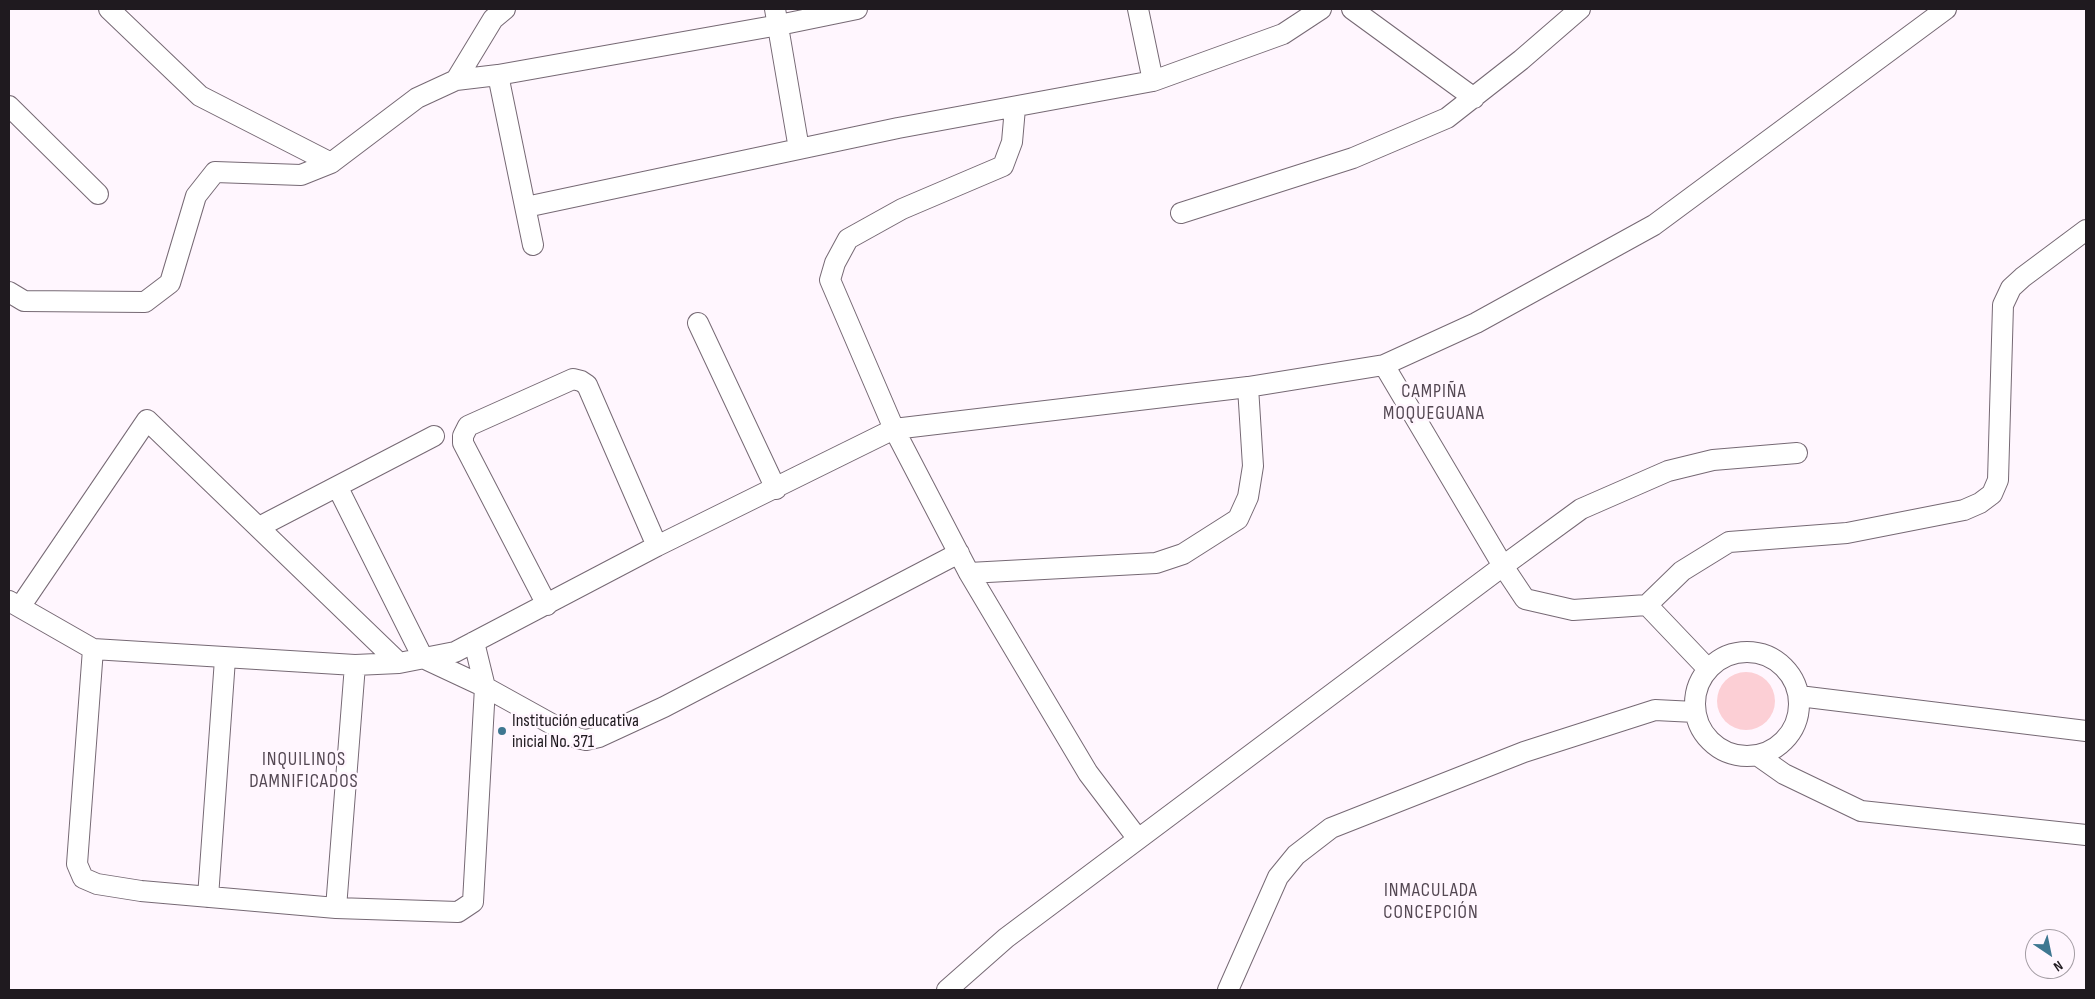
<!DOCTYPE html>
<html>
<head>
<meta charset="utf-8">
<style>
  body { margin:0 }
  #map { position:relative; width:2095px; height:999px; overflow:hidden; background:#fff6fe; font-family:"Sofia Sans Condensed",sans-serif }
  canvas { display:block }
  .frame { position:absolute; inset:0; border:10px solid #1f1a1f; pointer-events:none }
  .north { position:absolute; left:2025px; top:929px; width:50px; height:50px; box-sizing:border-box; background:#fff6fe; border:1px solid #a59ea5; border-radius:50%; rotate:146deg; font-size:14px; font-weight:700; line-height:20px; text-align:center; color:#1f1a1f }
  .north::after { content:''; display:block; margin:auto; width:18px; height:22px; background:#3e7791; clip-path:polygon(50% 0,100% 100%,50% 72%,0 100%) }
</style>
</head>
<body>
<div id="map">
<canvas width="2095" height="999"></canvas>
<div class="frame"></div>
<div class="north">N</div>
</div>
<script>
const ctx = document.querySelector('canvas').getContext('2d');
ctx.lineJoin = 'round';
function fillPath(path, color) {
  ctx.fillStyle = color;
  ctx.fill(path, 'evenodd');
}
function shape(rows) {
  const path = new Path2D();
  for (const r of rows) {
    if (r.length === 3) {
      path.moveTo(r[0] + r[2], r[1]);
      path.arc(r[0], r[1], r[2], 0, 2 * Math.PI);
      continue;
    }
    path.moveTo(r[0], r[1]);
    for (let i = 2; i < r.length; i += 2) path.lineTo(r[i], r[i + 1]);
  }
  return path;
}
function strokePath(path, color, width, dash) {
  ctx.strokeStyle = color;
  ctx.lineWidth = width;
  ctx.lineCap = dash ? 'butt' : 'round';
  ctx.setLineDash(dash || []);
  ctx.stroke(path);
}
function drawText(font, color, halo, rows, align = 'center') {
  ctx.font = font + ' "Sofia Sans Condensed",sans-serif';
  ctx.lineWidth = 5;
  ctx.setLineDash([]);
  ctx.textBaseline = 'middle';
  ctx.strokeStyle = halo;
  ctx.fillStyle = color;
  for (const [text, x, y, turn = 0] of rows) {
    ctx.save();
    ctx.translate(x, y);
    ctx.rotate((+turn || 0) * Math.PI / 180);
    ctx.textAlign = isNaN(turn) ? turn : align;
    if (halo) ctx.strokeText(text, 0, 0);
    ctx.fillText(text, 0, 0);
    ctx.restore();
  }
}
const green = shape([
  [1746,701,29]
]);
const minor = shape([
  [109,9,200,96,331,163],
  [775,9,799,149],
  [1138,9,1153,81],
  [1352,9,1474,98],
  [498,75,533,245],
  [456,80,493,19,505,9],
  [9,106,98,194],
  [1015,108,1012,142,1003,166,902,209,848,239,835,263,830,280,894,429,969,573,1088,773,1138,839],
  [526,207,898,128,1153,81,1283,34,1321,9],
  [1181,213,1353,158,1447,118,1521,60,1580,9],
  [9,292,24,301,145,302,170,283,196,196,215,172,301,175,331,163,417,98,456,80,498,75,779,25,857,9],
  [698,323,776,489],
  [1384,365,1503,566,1525,599,1573,610,1647,605,1682,571,1729,542,1847,533,1964,510,1980,503,1992,494,1998,480,2003,305,2011,288,2023,277,2086,230],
  [338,488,423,658,485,687,577,738,586,740,599,737,664,707,959,553],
  [259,527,434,436],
  [969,573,1156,563,1183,554,1238,519,1248,497,1253,466,1248,387],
  [9,601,93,649,355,665,399,663,455,652,657,546,894,429,1248,387,1384,365,1476,323,1654,225,1946,9],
  [547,605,463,443,463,436,468,426,573,379,581,381,587,385,657,546],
  [1647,605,1708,669],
  [20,607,147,420,399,663],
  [93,649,77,864,83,878,97,884,141,891,336,908,458,912,473,902,485,687,474,642],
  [1747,704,52],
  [1799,696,2086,731],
  [1757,755,1784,774,1861,811,2086,835],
  [208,897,225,659],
  [336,908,355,665],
  [947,990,1006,938,1503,566,1581,509,1668,471,1713,460,1797,453],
  [1228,990,1278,877,1296,855,1331,828,1524,752,1655,710,1695,712]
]);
const markers = [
  [502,731,5,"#3e7791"]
];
const poiNames = [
  ["Institución educativa",512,721],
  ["inicial No. 371",512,742]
];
const neighbourhoodNames = [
  ["CAMPIÑA",1434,392],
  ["MOQUEGUANA",1434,414],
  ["INQUILINOS",304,760],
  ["DAMNIFICADOS",304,782],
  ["INMACULADA",1431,891],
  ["CONCEPCIÓN",1431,913]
];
fillPath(green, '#fccfd5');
strokePath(minor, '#766974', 22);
strokePath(minor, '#fff', 20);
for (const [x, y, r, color] of markers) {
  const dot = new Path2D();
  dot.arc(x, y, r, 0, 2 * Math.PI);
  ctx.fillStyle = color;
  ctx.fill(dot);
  strokePath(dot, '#fff6fe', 2);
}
drawText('18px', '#1f1a1f', '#fff6fe', poiNames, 'left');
ctx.letterSpacing = '1px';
drawText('19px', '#544853', '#fff6fe', neighbourhoodNames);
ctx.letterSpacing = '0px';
</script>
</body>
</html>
